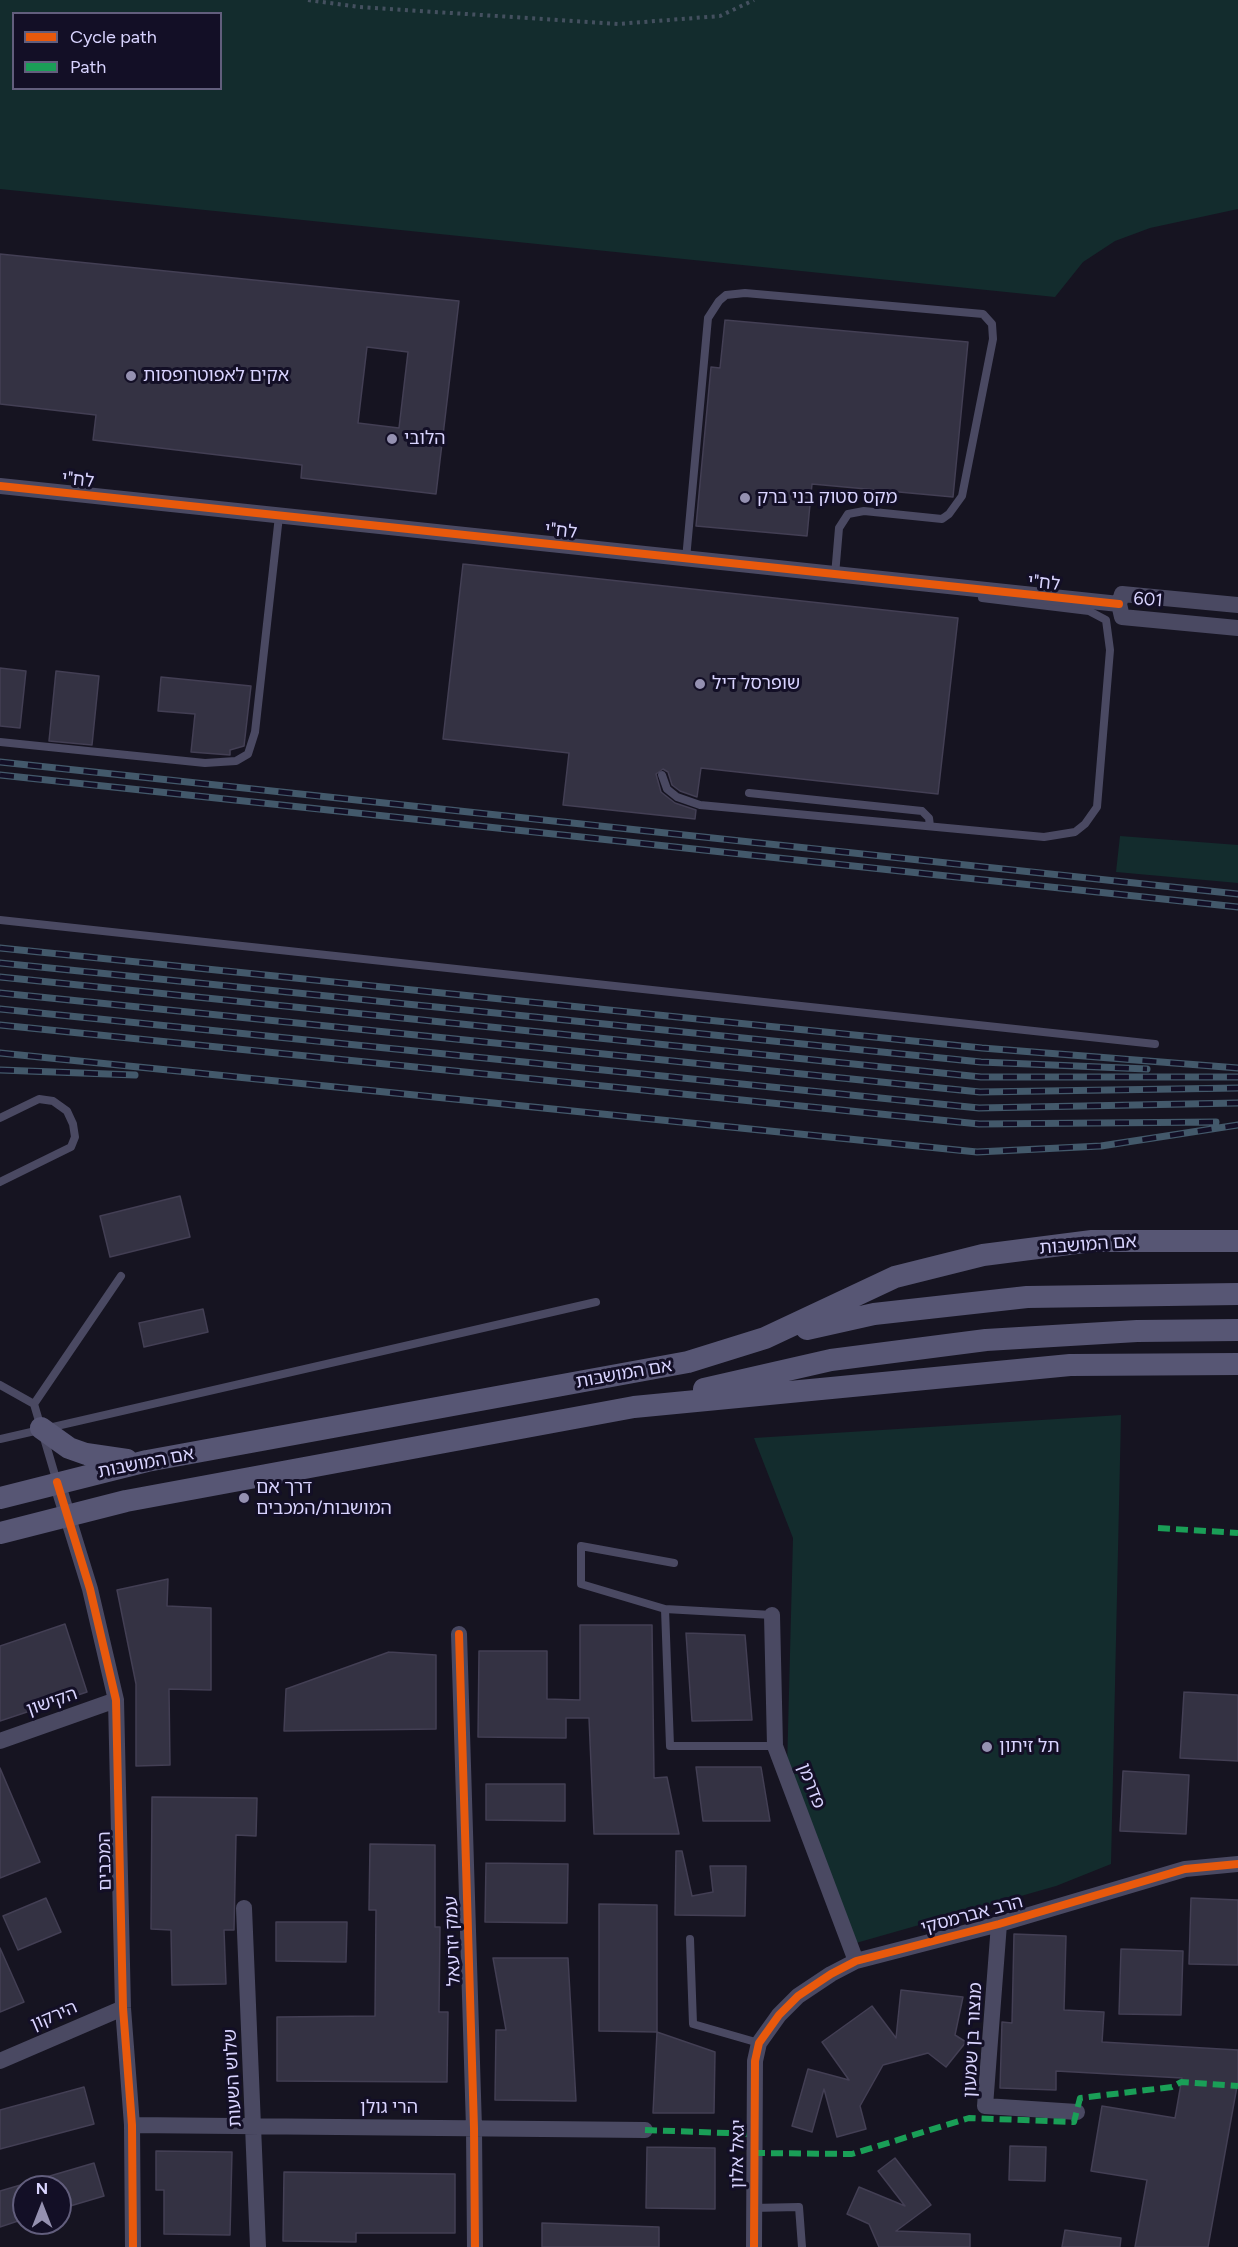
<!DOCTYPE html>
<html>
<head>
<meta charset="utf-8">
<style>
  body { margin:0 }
  #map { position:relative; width:1238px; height:2247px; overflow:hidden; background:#161421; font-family:Figtree,sans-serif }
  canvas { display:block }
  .legend { position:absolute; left:12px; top:12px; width:210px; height:78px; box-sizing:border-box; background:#130f26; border:2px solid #625e7d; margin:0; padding:8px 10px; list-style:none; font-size:18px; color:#d9d4ff }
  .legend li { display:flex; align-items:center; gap:12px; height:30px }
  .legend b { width:30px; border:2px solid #625e7d }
  .north { position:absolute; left:12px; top:2175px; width:60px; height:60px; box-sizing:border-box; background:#130f26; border:2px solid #625e7d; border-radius:50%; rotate:0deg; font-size:16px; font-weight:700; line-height:24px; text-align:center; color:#d9d4ff }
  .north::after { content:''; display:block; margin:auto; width:21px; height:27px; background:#9591b1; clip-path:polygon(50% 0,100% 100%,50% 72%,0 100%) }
</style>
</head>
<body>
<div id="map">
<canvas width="1238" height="2247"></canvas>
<ul class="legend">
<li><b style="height:8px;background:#e8590c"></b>Cycle path</li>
<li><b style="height:8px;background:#1a9f57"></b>Path</li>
</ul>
<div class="north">N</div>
</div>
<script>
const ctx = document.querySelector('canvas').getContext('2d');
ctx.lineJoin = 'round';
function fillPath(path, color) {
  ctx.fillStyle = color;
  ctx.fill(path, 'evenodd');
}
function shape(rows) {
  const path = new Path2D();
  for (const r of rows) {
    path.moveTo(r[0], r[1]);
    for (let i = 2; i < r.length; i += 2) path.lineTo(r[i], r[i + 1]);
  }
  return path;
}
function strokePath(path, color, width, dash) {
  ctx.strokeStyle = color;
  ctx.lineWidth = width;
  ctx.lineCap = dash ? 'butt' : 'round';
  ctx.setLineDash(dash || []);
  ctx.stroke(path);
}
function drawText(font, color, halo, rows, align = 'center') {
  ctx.font = font + ' Figtree,"Noto Sans Hebrew",sans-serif';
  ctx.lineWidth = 6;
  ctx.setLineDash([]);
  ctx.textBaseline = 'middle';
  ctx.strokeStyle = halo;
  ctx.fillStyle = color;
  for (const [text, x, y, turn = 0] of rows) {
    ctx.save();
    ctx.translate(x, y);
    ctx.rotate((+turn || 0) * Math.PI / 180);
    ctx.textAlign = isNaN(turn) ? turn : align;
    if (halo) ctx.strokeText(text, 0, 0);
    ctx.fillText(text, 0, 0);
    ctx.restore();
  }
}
const green = shape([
  [0,0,1238,0,1238,209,1150,228,1115,241,1083,262,1055,297,0,189],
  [14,14,220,14,220,88,14,88],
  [1120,836,1238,845,1238,883,1116,872],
  [1121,1415,1111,1864,1056,1886,856,1943,787,1769,793,1538,754,1438]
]);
const building = shape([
  [0,254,459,301,436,494,301,478,302,465,93,440,96,415,0,404,0,254],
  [367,347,408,352,399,428,358,423,367,347],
  [725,320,968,342,953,497,812,484,807,536,696,526,711,367,720,368,725,320],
  [463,564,958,618,938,794,701,768,697,797,680,791,672,785,668,772,663,769,656,774,661,792,675,803,696,810,695,819,563,805,569,753,443,739,463,564],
  [0,668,26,671,20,728,0,726,0,668],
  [56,671,99,676,92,745,49,741,56,671],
  [161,677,251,686,244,746,230,750,230,755,191,752,195,714,158,711,161,677],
  [180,1196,190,1237,110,1257,100,1216,180,1196],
  [203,1309,208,1332,144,1347,139,1323,203,1309],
  [168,1579,167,1606,211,1608,211,1690,169,1689,170,1765,136,1766,136,1684,117,1590,168,1579],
  [65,1624,87,1692,0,1721,0,1646,65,1624],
  [580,1625,652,1625,654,1778,667,1777,679,1834,594,1834,589,1718,566,1718,566,1738,478,1737,479,1651,547,1651,547,1699,580,1700,580,1625],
  [686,1633,745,1635,752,1720,692,1721,686,1633],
  [389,1652,436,1655,436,1729,284,1731,286,1689,389,1652],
  [1184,1692,1238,1695,1238,1761,1180,1758,1184,1692],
  [696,1767,761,1767,770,1821,703,1821,696,1767],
  [0,1768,40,1862,0,1878,0,1768],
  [1123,1771,1189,1775,1186,1834,1120,1831,1123,1771],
  [486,1784,565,1784,565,1821,486,1820,486,1784],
  [152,1797,257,1798,256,1836,236,1835,234,1930,224,1930,226,1984,172,1985,171,1930,151,1929,152,1797],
  [370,1844,435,1845,435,1927,440,1927,439,2012,448,2012,447,2082,277,2081,277,2017,375,2016,376,1910,369,1910,370,1844],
  [676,1851,682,1851,692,1896,713,1892,710,1866,746,1866,745,1916,675,1915,676,1851],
  [486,1863,568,1864,567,1923,485,1922,486,1863],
  [46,1898,61,1932,18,1950,3,1916,46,1898],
  [1191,1898,1238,1900,1238,1965,1189,1964,1191,1898],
  [599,1904,657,1905,657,2032,599,2031,599,1904],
  [276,1922,347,1922,346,1962,276,1961,276,1922],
  [1014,1934,1066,1936,1064,2010,1104,2012,1102,2042,1238,2050,1238,2081,1208,2247,1135,2247,1147,2180,1091,2171,1102,2106,1175,2118,1182,2078,1056,2071,1056,2090,1000,2088,1002,2022,1012,2023,1014,1934],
  [0,1948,24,2002,0,2012,0,1948],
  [1121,1949,1183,1951,1181,2015,1119,2014,1121,1949],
  [493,1958,568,1958,576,2101,495,2100,496,2030,506,2030,493,1958],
  [901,1990,963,1997,955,2035,966,2042,946,2067,928,2053,883,2065,860,2106,866,2129,837,2137,824,2089,812,2132,792,2126,808,2069,849,2080,822,2042,872,2006,896,2038,901,1990],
  [657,2032,715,2052,714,2113,653,2113,657,2032],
  [84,2087,94,2124,0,2149,0,2110,84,2087],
  [1010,2146,1046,2147,1045,2181,1009,2180,1010,2146],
  [647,2147,715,2148,715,2209,646,2208,647,2147],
  [156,2151,232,2152,230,2235,164,2234,164,2190,156,2190,156,2151],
  [895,2158,931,2205,896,2231,970,2234,970,2247,879,2247,869,2224,847,2214,859,2187,905,2206,878,2171,895,2158],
  [94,2163,104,2196,60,2209,60,2187,26,2187,26,2183,94,2163],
  [284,2172,455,2174,455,2233,356,2233,356,2242,283,2241,284,2172],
  [24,2184,24,2219,0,2227,0,2191,24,2184],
  [542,2223,659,2227,659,2247,542,2247,542,2223],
  [1065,2230,1121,2238,1120,2247,1062,2247,1065,2230]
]);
const path = shape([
  [308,0,360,7,618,24,720,16,754,0]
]);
const service = shape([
  [686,559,708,318,719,301,726,295,745,293,983,314,992,324,993,339,962,496,949,514,942,519,864,511,848,514,839,528,835,575],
  [0,742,205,763,236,761,248,754,255,732,279,516],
  [662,775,667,789,677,797,700,805,1044,837,1075,832,1085,824,1097,807,1110,650,1106,620,1089,611,982,598,982,594],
  [749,793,922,811,929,818,930,826],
  [0,920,1155,1044],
  [0,1118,39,1099,53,1101,67,1111,73,1124,75,1137,71,1147,0,1182],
  [0,1385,34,1404,57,1482],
  [34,1404,121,1276],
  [0,1439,596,1302],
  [674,1563,581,1546,581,1584,665,1609,772,1615],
  [665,1609,670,1746,775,1746],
  [690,1939,693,2024,759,2043],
  [752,2208,799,2207,802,2247]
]);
const minor = shape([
  [0,486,1119,604],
  [1238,605,1122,594,1119,604,1122,617,1238,628],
  [57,1482,90,1589,116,1700,123,2008,132,2125,133,2247],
  [772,1615,775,1746,856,1961],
  [459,1634,474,2128,475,2247],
  [0,1741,116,1700],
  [244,1908,258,2247],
  [999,1924,985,2106,1077,2112],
  [0,2061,123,2008],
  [132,2125,645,2130],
  [754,2247,755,2061,759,2043,779,2015,798,1996,831,1974,856,1961,999,1924,1185,1869,1238,1864]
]);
const secondary = shape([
  [807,1329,874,1314,1027,1297,1238,1294],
  [704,1389,831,1360,986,1340,1137,1331,1238,1330],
  [41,1428,69,1448,86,1454,127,1460],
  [0,1498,147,1461,688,1362,765,1338,895,1277,983,1255,1092,1241,1238,1241],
  [0,1533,126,1501,634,1407,1070,1365,1238,1364]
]);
const rail = shape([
  [0,762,1238,894],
  [0,775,1238,907],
  [0,948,982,1048,1238,1068],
  [0,963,981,1062,1147,1069],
  [0,977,981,1077,1238,1077],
  [0,993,980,1092,1238,1088],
  [0,1009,979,1108,1238,1103],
  [0,1025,979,1124,1216,1122],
  [0,1053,977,1152,1101,1146,1238,1125],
  [0,1070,135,1075]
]);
const quiet = shape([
  [1158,1528,1238,1533],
  [645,2130,754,2134],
  [753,2153,852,2154,969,2118,1074,2122,1080,2098,1172,2087,1181,2082,1238,2086]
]);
const cycleway = shape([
  [0,486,1119,604],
  [57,1482,90,1589,116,1700,123,2008,132,2125,133,2247],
  [459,1634,474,2128,475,2247],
  [754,2247,755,2061,759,2043,779,2015,798,1996,831,1974,856,1961,999,1924,1185,1869,1238,1864]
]);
const markers = [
  [131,376,6,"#9591b1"],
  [392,439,6,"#9591b1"],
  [745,498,6,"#9591b1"],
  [700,684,6,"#9591b1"],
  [244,1498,6,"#9591b1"],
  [987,1747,6,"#9591b1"]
];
const poiNames = [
  ["אקים לאפוטרופסות",143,376],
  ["הלובי",404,439],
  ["מקס סטוק בני ברק",757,498],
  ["שופרסל דיל",712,684],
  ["דרך אם",256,1488],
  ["המושבות/המכבים",256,1509],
  ["תל זיתון",999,1747]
];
const streetNames = [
  ["לח\"י",78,480,6],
  ["לח\"י",561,531,6],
  ["לח\"י",1044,583,6],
  ["601",1148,600,5],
  ["אם המושבות",1088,1245,-4],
  ["אם המושבות",624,1374,-10],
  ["אם המושבות",146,1463,-11],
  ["הקישון",52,1702,-19],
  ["פדרמן",811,1786,69],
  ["המכבים",105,1861,-91],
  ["הרב אברמסקי",972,1915,-15],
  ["עמק יזרעאל",453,1941,-92],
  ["הירקון",54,2016,-23],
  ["מנצור בן שמעון",973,2040,-87],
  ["שלוש השעות",233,2078,-93],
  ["הרי גולן",389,2108],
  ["יגאל אלון",738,2154,-89]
];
fillPath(green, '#132c2d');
fillPath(building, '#343243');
strokePath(building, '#433f54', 1.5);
strokePath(path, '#44505f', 4, [3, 4.5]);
strokePath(service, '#4a4962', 8);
strokePath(minor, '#4a4962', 16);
strokePath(secondary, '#575674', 22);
strokePath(rail, '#43596b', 7);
strokePath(rail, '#130f26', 4.5, [14]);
strokePath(quiet, '#1a9f57', 6, [12, 6]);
strokePath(cycleway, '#e8590c', 8);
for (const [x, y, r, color] of markers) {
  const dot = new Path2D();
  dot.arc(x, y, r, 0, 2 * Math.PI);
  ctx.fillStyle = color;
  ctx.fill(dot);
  strokePath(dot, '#130f26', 2);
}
drawText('18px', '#d9d4ff', '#130f26', poiNames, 'left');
drawText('18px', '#d9d4ff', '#130f26', streetNames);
</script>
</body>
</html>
